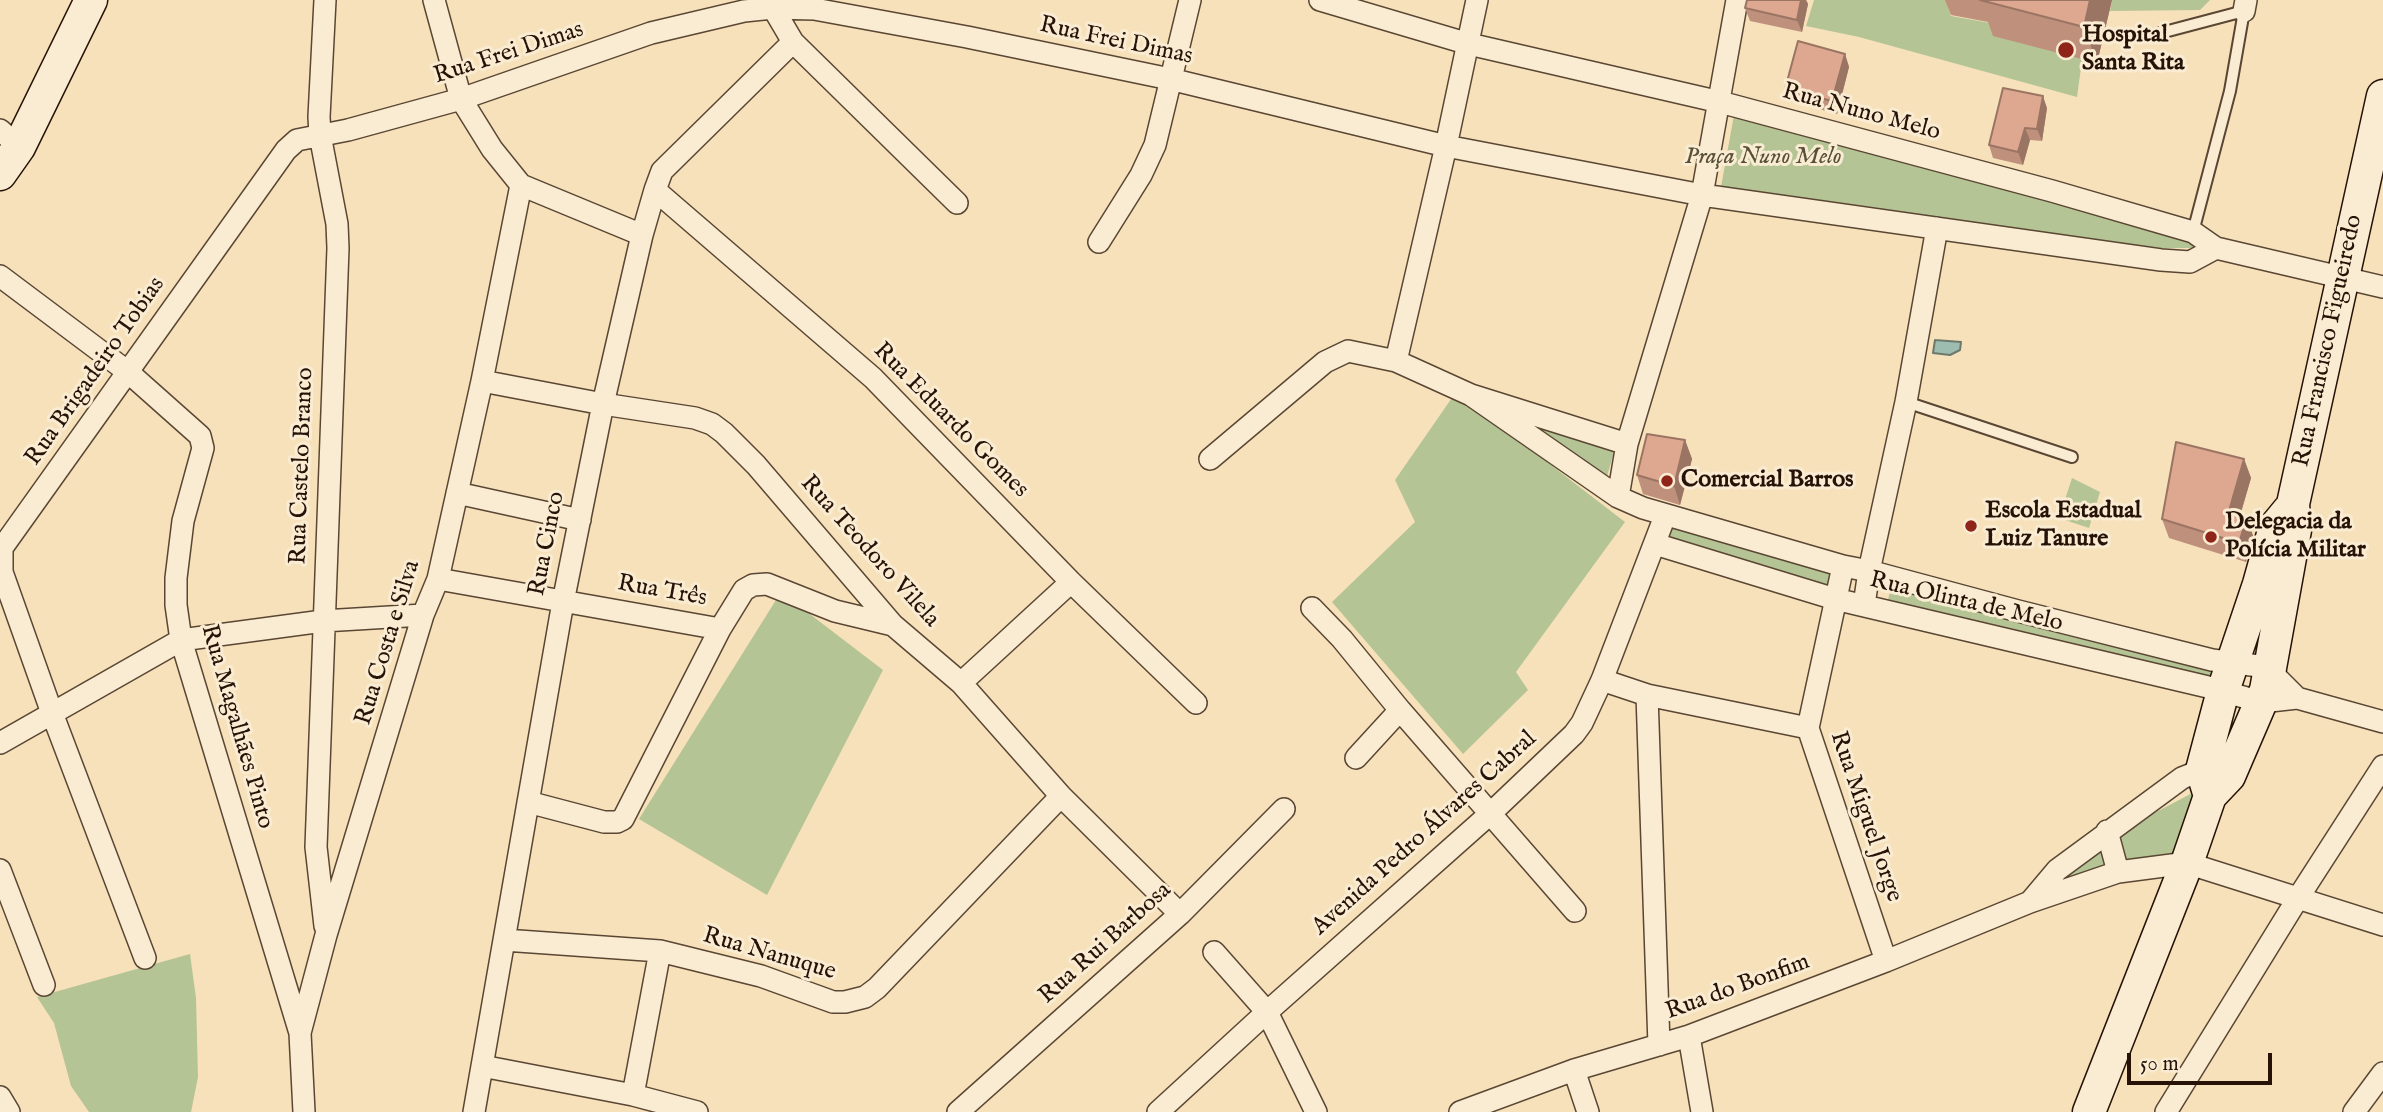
<!DOCTYPE html>
<html>
<head>
<meta charset="utf-8">
<style>
  body { margin:0 }
  #map { position:relative; width:2383px; height:1112px; overflow:hidden; background:#f6e1ba; font-family:"IM FELL English",serif }
  canvas { display:block }
  .scale { position:absolute; left:2127px; top:1053px; width:145px; height:32px; box-sizing:border-box; border:4px solid #261206; border-top:0; padding-left:9px; font-size:21px; line-height:24px; white-space:nowrap; color:#261206; -webkit-text-stroke:5px #f9ecd2; paint-order:stroke }
</style>
</head>
<body>
<div id="map">
<canvas width="2383" height="1112"></canvas>
<div class="scale">50 m</div>
</div>
<script>
const ctx = document.querySelector('canvas').getContext('2d');
ctx.lineJoin = 'round';
function fillPath(path, color) {
  ctx.fillStyle = color;
  ctx.fill(path, 'evenodd');
}
function shape(rows) {
  const path = new Path2D();
  for (const r of rows) {
    path.moveTo(r[0], r[1]);
    for (let i = 2; i < r.length; i += 2) path.lineTo(r[i], r[i + 1]);
  }
  return path;
}
function strokePath(path, color, width, dash) {
  ctx.strokeStyle = color;
  ctx.lineWidth = width;
  ctx.lineCap = dash ? 'butt' : 'round';
  ctx.setLineDash(dash || []);
  ctx.stroke(path);
}
function drawText(font, color, halo, rows, align = 'center') {
  ctx.font = font + ' "IM FELL English",serif';
  ctx.lineWidth = 6;
  ctx.setLineDash([]);
  ctx.textBaseline = 'middle';
  ctx.strokeStyle = halo;
  ctx.fillStyle = color;
  for (const [text, x, y, turn = 0] of rows) {
    ctx.save();
    ctx.translate(x, y);
    ctx.rotate((+turn || 0) * Math.PI / 180);
    ctx.textAlign = isNaN(turn) ? turn : align;
    if (halo) ctx.strokeText(text, 0, 0);
    ctx.fillText(text, 0, 0);
    ctx.restore();
  }
}
const green = shape([
  [1814,0,1946,0,1951,16,1996,24,2097,63,2081,68,2077,97,1859,37,1806,26],
  [2112,0,2210,0,2200,10,2110,11],
  [1734,115,2199,242,2199,248,2161,248,2105,243,1721,187],
  [1456,392,1625,522,1516,672,1528,690,1463,754,1332,602,1415,522,1395,480],
  [1526,423,1614,452,1606,480],
  [2072,478,2100,492,2089,528,2059,518],
  [1672,528,1836,574,1831,592,1666,544],
  [1892,582,2220,665,2216,682,1888,600],
  [781,592,883,670,767,895,639,819],
  [2200,789,2175,855,2055,885,2101,841],
  [190,954,196,998,198,1077,191,1112,89,1112,71,1086,54,1023,37,997]
]);
const water = shape([
  [1935,340,1961,342,1960,350,1950,355,1933,353,1935,340]
]);
const lane = shape([
  [2153,35,2244,11,2230,91,2193,232],
  [1906,402,2072,457]
]);
const street = shape([
  [325,0,319,117,320,135,337,224,338,248,316,847,325,926],
  [434,0,461,99,492,149,521,185,642,235],
  [1320,0,1469,44,1720,102,2052,191,2193,232,2216,248,2383,287],
  [773,8,793,42,957,203],
  [2244,11,2246,0],
  [0,130,19,147],
  [655,190,873,378,1071,582,1196,703],
  [1099,242,1141,175,1155,145,1190,0],
  [0,276,128,372,200,436,203,448,183,521,176,578,176,605,181,640,300,1033],
  [1396,361,1446,146,1477,0],
  [482,381,603,404,695,418,712,424,724,433,756,465,893,625,961,683,1061,796,1180,914],
  [1471,395,1618,497,1643,508,1843,566,1869,571,2018,611,2212,660,2259,666,2270,671,2297,698],
  [1210,459,1325,362,1348,351,1396,361,1471,395,1627,444],
  [457,493,580,520],
  [1618,497,1627,444,1702,195,1737,0],
  [1655,544,1835,599,2208,687,2261,702,2297,698,2383,722],
  [1843,566,1808,728,1886,961],
  [438,579,720,629,744,590,753,585,767,584,835,611,893,625],
  [1864,605,1869,571,1906,402,1937,228],
  [1312,608,1342,639,1400,710,1575,911],
  [1602,680,1647,695,1808,728],
  [961,683,1071,582],
  [1647,695,1659,1045],
  [0,743,181,640,323,621,423,615],
  [1356,758,1400,710],
  [528,802,604,822,617,822,623,819,720,629],
  [2107,831,2118,872],
  [0,870,44,985],
  [2030,902,2057,870,2182,778,2202,770,2213,773],
  [504,940,660,951,761,976,833,1002,845,1002,865,997,877,988,1061,796],
  [1214,952,1267,1012,1316,1112],
  [145,958,52,713,2,572,2,548,286,150,297,140,348,130,461,99,651,33,744,11,773,8,814,9,967,37,1170,79,1446,146,1702,195,2161,260,2190,262,2216,248],
  [1689,1036,1702,1112],
  [482,1066,633,1095,697,1112],
  [1574,1070,1588,1112],
  [633,1095,660,951],
  [0,1097,9,1112],
  [304,1112,300,1033,326,935,423,615,438,579,482,381,521,185],
  [474,1112,563,602,603,404,642,235,655,190,662,171,793,42],
  [958,1112,1180,914,1284,809],
  [1158,1112,1267,1012,1491,813,1574,734,1582,723,1602,680,1665,516],
  [1460,1112,1574,1070,1689,1036,1886,961,2030,902,2118,872,2187,863,2383,925],
  [2166,1112,2298,898,2383,766],
  [2354,1112,2383,1073]
]);
const secondary = shape([
  [0,174,19,147,91,0],
  [2210,796,2202,770,2223,691,2259,584,2275,527,2289,510],
  [2089,1112,2187,863,2210,796,2229,776,2266,690,2295,530,2293,504,2383,96]
]);
const wall = shape([
  [1747,0,1806,0,1808,4,1802,32,1750,21,1745,8],
  [1945,0,2112,0,2097,63,1993,36,1988,22,1951,15],
  [1845,54,1849,67,1837,114,1790,101,1785,89],
  [2047,108,2042,141,2030,140,2023,165,1993,158,1989,145],
  [1685,440,1692,459,1680,505,1643,494,1637,475],
  [2244,459,2251,478,2240,515,2247,517,2253,536,2246,562,2169,538,2162,519]
]);
const shadedWall = shape([
  [1801,0,1806,0,1808,4,1802,32,1797,20],
  [2090,0,2112,0,2097,63,2084,27],
  [1845,54,1849,67,1837,114,1832,101],
  [2043,96,2047,108,2042,141,2037,129],
  [2025,128,2030,140,2023,165,2018,152],
  [1685,440,1692,459,1680,505,1674,486],
  [2244,459,2251,478,2236,530,2229,511],
  [2247,517,2253,536,2246,562,2239,543]
]);
const building = shape([
  [1747,0,1801,0,1797,20,1745,8,1747,0],
  [1980,0,2090,0,2084,27,1980,0],
  [1798,41,1845,54,1832,101,1785,89,1798,41],
  [2003,88,2043,96,2037,129,2025,128,2018,152,1989,145,2003,88],
  [1647,434,1685,440,1674,486,1637,475,1647,434],
  [2176,442,2244,459,2229,511,2247,517,2239,543,2162,519,2176,442]
]);
const markers = [
  [2066,50,9,"#8f2418"],
  [1667,481,7,"#8f2418"],
  [1971,526,7,"#8f2418"],
  [2211,537,7,"#8f2418"]
];
const poiNames = [
  ["Hospital",2082,36],
  ["Santa Rita",2082,64],
  ["Comercial Barros",1681,481],
  ["Escola Estadual",1985,512],
  ["Luiz Tanure",1985,540],
  ["Delegacia da",2225,523],
  ["Polícia Militar",2225,551]
];
const streetNames = [
  ["Rua Frei Dimas",1116,42,12],
  ["Rua Frei Dimas",509,54,-18],
  ["Rua Nuno Melo",1861,113,15],
  ["Rua Francisco Figueiredo",2329,341,-78],
  ["Rua Brigadeiro Tobias",96,372,-55],
  ["Rua Eduardo Gomes",950,421,45],
  ["Rua Castelo Branco",303,466,-88],
  ["Rua Cinco",548,544,-79],
  ["Rua Teodoro Vilela",869,552,48],
  ["Rua Três",662,592,10],
  ["Rua Olinta de Melo",1966,603,13],
  ["Rua Costa e Silva",389,643,-73],
  ["Rua Magalhães Pinto",236,727,74],
  ["Rua Miguel Jorge",1865,817,71],
  ["Avenida Pedro Álvares Cabral",1425,834,-42],
  ["Rua Rui Barbosa",1106,944,-42],
  ["Rua Nanuque",769,955,16],
  ["Rua do Bonfim",1738,988,-20]
];
const parkNames = [
  ["Praça Nuno Melo",1763,158]
];
fillPath(green, '#b5c495');
fillPath(water, '#9dbdb1');
strokePath(water, '#6d796d', 2);
strokePath(lane, '#5a4633', 14);
strokePath(street, '#5a4633', 24);
strokePath(secondary, '#261206', 35);
strokePath(lane, '#f9ecd2', 10);
strokePath(street, '#f9ecd2', 21);
strokePath(secondary, '#f9ecd2', 32);
fillPath(wall, '#bf907b');
fillPath(shadedWall, '#9b7564');
fillPath(building, '#dea78f');
strokePath(building, '#9b7564', 2);
for (const [x, y, r, color] of markers) {
  const dot = new Path2D();
  dot.arc(x, y, r, 0, 2 * Math.PI);
  ctx.fillStyle = color;
  ctx.fill(dot);
  strokePath(dot, '#f9ecd2', 2.5);
}
drawText('bold 24px', '#261206', '#f9ecd2', poiNames, 'left');
drawText('24px', '#261206', '#f9ecd2', streetNames);
drawText('italic 24px', '#585038', '#f9ecd2', parkNames);
</script>
</body>
</html>
